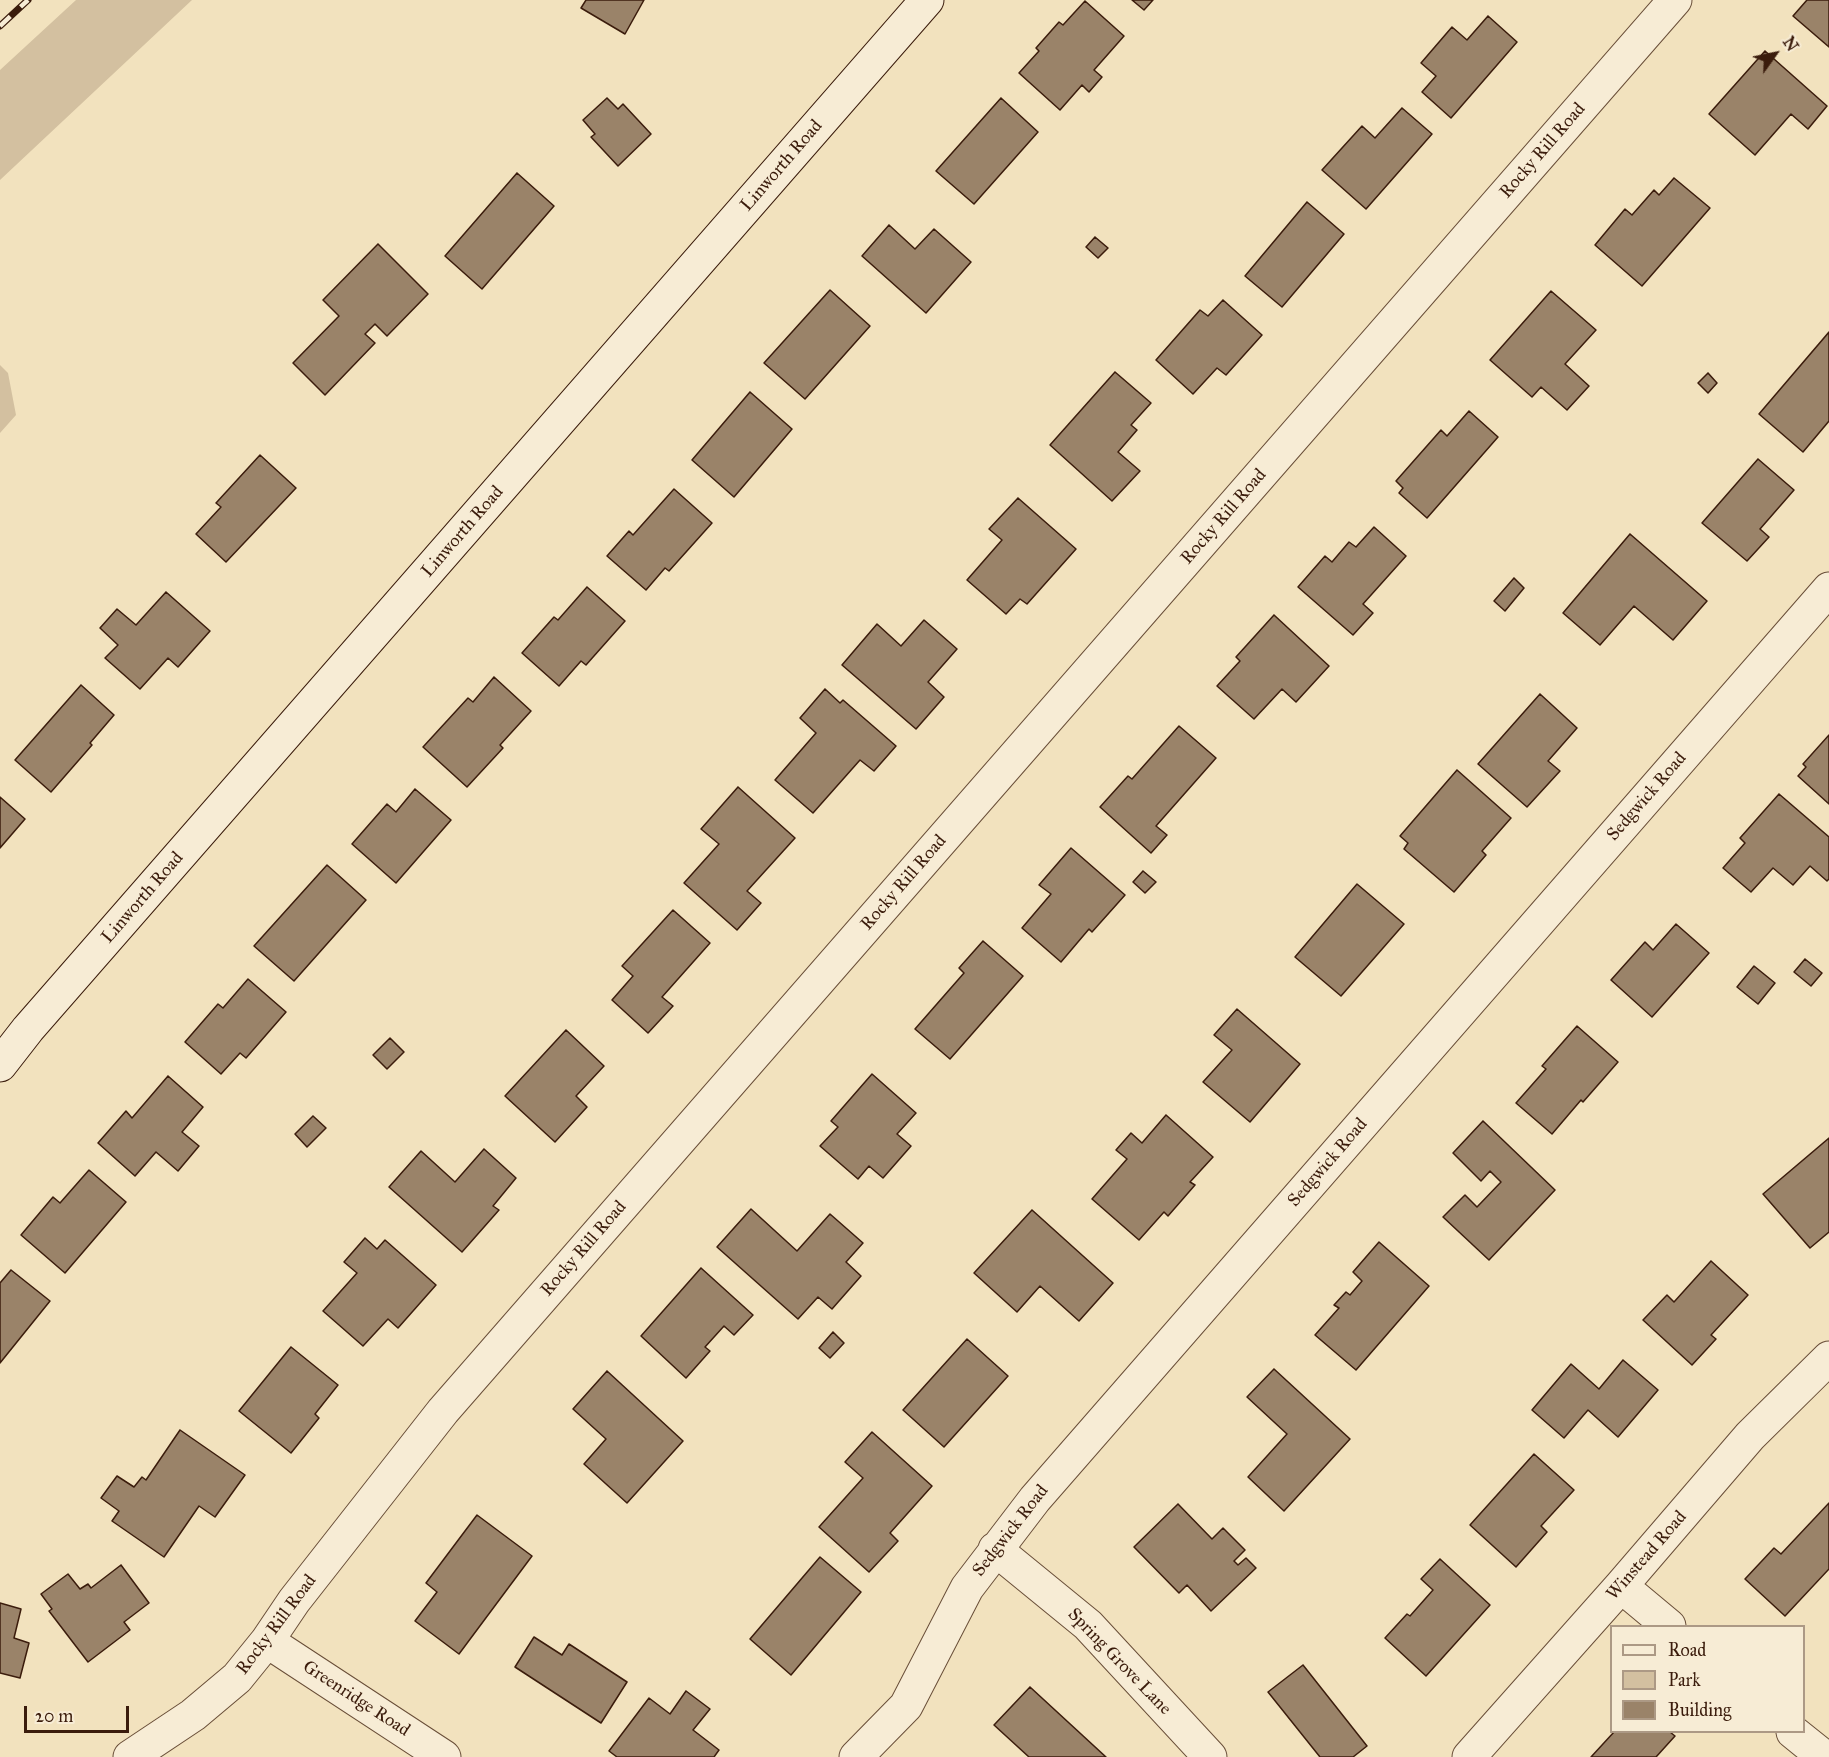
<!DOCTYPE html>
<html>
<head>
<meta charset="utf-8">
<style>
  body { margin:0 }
  #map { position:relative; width:1829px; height:1757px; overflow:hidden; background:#f2e2be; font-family:"IM FELL Great Primer",serif }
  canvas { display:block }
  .legend { position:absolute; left:1610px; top:1625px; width:195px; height:108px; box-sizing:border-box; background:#f7ecd5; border:2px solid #ac9985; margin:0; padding:8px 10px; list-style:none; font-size:18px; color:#3b1c0c }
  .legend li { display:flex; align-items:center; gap:12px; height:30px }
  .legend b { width:30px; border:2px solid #ac9985 }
  .north { position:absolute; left:1745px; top:24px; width:60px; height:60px; -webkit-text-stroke:4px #f7ecd5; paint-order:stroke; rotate:57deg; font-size:16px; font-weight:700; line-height:24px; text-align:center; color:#3b1c0c }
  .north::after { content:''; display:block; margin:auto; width:21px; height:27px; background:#3b1c0c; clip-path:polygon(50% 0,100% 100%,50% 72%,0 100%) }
  .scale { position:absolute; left:24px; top:1706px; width:105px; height:27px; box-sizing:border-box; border:3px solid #3b1c0c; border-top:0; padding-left:8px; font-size:18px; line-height:21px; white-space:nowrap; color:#3b1c0c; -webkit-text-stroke:4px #f7ecd5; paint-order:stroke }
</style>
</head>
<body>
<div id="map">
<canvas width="1829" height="1757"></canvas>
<ul class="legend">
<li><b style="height:8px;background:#f7ecd5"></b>Road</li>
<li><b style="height:16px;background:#d3c0a0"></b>Park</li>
<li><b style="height:16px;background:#9a8369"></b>Building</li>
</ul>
<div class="north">N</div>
<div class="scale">20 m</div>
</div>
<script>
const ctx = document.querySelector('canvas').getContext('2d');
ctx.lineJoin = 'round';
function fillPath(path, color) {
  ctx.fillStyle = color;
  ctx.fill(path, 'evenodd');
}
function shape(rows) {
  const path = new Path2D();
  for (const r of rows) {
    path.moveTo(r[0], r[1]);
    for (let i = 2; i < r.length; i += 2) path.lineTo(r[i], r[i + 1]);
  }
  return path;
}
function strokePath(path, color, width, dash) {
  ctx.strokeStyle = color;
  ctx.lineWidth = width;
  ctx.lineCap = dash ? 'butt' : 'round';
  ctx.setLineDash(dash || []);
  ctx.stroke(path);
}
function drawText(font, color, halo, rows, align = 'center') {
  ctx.font = font + ' "IM FELL Great Primer",serif';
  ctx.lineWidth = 4.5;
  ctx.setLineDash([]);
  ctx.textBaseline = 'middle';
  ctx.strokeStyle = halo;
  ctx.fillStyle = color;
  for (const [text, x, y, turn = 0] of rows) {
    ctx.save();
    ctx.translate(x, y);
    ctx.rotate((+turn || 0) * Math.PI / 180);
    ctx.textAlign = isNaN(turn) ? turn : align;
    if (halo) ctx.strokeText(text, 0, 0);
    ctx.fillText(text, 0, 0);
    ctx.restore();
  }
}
const green = shape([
  [76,0,192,0,0,180,0,70],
  [0,365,8,373,16,415,0,433]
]);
const building = shape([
  [586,0,644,0,625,34,581,8,586,0],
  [1132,0,1153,0,1144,10,1132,0],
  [1807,0,1829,0,1829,47,1793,16,1807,0],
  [1085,1,1124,36,1094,70,1102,77,1089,92,1082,85,1060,110,1019,73,1039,51,1036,48,1059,22,1063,25,1085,1],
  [1488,16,1517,42,1451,118,1422,92,1436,76,1421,63,1452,27,1467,40,1488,16],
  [1765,51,1827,106,1808,129,1791,114,1755,155,1709,114,1765,51],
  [607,98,618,109,623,104,651,134,618,166,591,137,595,134,583,120,607,98],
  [1001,98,1038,132,974,204,936,171,1001,98],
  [1402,108,1432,134,1366,209,1322,170,1362,126,1375,138,1402,108],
  [517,173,554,206,482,289,445,256,517,173],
  [1674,178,1710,208,1642,286,1595,245,1625,209,1632,215,1654,190,1659,195,1674,178],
  [1307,202,1344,234,1282,307,1245,276,1307,202],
  [889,225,915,249,934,229,971,262,926,313,862,256,889,225],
  [1095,237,1108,248,1098,258,1086,247,1095,237],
  [378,244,428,294,387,336,375,324,365,334,375,343,325,395,293,363,339,316,323,300,378,244],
  [830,290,870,326,805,399,764,363,830,290],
  [1551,291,1596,330,1565,364,1589,386,1567,410,1541,387,1532,397,1490,360,1551,291],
  [1223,300,1262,335,1226,375,1217,368,1193,394,1156,360,1200,310,1208,316,1223,300],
  [1829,332,1829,421,1803,452,1759,414,1829,332],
  [1115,372,1151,403,1131,425,1137,430,1118,452,1140,471,1112,501,1050,445,1115,372],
  [1708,373,1717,383,1708,393,1698,383,1708,373],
  [750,392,792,429,734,497,692,460,750,392],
  [1469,411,1498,437,1427,518,1399,493,1403,488,1396,481,1441,430,1447,436,1469,411],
  [260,455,296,488,226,562,196,534,221,507,216,503,260,455],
  [1758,459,1794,490,1760,529,1769,537,1747,561,1702,523,1758,459],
  [674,489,712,523,669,571,665,568,646,590,607,556,629,531,633,535,674,489],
  [1018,498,1076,549,1027,604,1020,599,1006,614,967,580,1002,540,989,529,1018,498],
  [1374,527,1406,556,1363,604,1373,613,1353,635,1298,587,1325,556,1332,562,1349,542,1356,547,1374,527],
  [1630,534,1707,601,1673,640,1634,606,1600,645,1563,613,1630,534],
  [1514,578,1524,588,1505,611,1494,601,1514,578],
  [587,587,625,621,586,665,581,661,559,686,522,653,554,617,558,620,587,587],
  [166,592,210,631,178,667,168,658,140,689,105,658,118,645,100,628,117,609,136,625,166,592],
  [1274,615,1329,666,1296,702,1282,689,1254,719,1217,686,1240,661,1236,657,1274,615],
  [924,620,957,649,928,682,944,697,916,729,842,665,877,624,901,646,924,620],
  [494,677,531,711,500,745,503,748,467,787,423,747,468,698,473,702,494,677],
  [81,685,114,715,90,743,92,745,51,792,15,760,81,685],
  [825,689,840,703,843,700,896,746,874,771,860,760,813,813,775,780,816,733,800,718,825,689],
  [1540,694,1577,728,1548,761,1560,771,1527,807,1478,764,1540,694],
  [1179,726,1216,758,1156,826,1167,835,1151,853,1100,807,1128,776,1132,779,1179,726],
  [1829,735,1829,804,1798,776,1806,767,1803,764,1829,735],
  [1457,770,1511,818,1482,851,1486,855,1454,892,1404,849,1408,843,1400,836,1457,770],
  [738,787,795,838,747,891,761,903,737,930,684,883,719,844,701,829,738,787],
  [415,789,451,820,396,883,352,844,387,804,396,812,415,789],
  [1779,794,1829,837,1829,879,1827,881,1810,866,1793,885,1773,868,1751,892,1723,868,1745,843,1740,838,1779,794],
  [0,797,25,819,0,848,0,797],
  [1071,848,1125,895,1092,932,1089,929,1061,962,1022,928,1051,894,1039,885,1071,848],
  [327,865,366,900,294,981,254,946,327,865],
  [1143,871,1156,882,1145,893,1133,882,1143,871],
  [1357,884,1404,924,1341,996,1295,957,1357,884],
  [673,910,710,943,662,997,673,1006,648,1033,612,1000,633,976,622,966,673,910],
  [1676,924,1709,953,1652,1017,1611,980,1645,942,1653,950,1676,924],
  [983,941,1023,976,950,1059,915,1029,964,973,959,968,983,941],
  [1805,959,1822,973,1811,986,1794,972,1805,959],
  [1754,966,1775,983,1758,1004,1737,987,1754,966],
  [248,979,286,1012,246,1058,240,1053,221,1074,185,1042,218,1004,223,1008,248,979],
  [1237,1009,1300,1064,1250,1122,1203,1082,1232,1050,1214,1035,1237,1009],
  [1577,1026,1618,1062,1583,1102,1581,1100,1552,1134,1516,1103,1546,1069,1542,1066,1577,1026],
  [566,1030,604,1066,576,1096,587,1107,555,1142,505,1096,566,1030],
  [390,1038,404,1052,387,1069,373,1055,390,1038],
  [872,1074,916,1113,897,1134,911,1146,883,1178,869,1166,858,1179,820,1146,838,1127,831,1121,872,1074],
  [168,1076,203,1107,182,1132,199,1146,178,1171,156,1152,135,1176,98,1143,126,1111,132,1118,168,1076],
  [1166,1115,1213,1157,1190,1182,1195,1185,1168,1216,1164,1212,1139,1240,1092,1199,1127,1159,1116,1150,1131,1133,1142,1143,1166,1115],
  [313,1116,326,1128,307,1147,295,1134,313,1116],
  [1483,1121,1555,1190,1489,1260,1443,1217,1465,1195,1477,1207,1501,1182,1490,1171,1481,1181,1453,1153,1483,1121],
  [1829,1138,1829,1232,1810,1248,1763,1194,1829,1138],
  [484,1149,516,1178,493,1206,499,1210,462,1252,389,1187,421,1151,455,1182,484,1149],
  [89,1170,126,1202,65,1273,21,1235,53,1197,60,1203,89,1170],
  [751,1209,797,1251,830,1214,863,1243,846,1262,861,1276,832,1309,818,1297,798,1319,717,1247,751,1209],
  [1032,1210,1113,1283,1079,1321,1040,1286,1017,1312,974,1273,1032,1210],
  [365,1238,377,1249,385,1240,436,1285,398,1328,388,1319,363,1346,323,1311,357,1273,344,1262,365,1238],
  [1379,1242,1429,1286,1356,1370,1315,1335,1339,1308,1334,1305,1346,1292,1350,1295,1362,1281,1353,1272,1379,1242],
  [1711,1261,1748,1295,1711,1335,1716,1339,1692,1365,1643,1320,1667,1295,1674,1302,1711,1261],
  [701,1268,753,1315,734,1335,724,1326,705,1347,710,1351,686,1378,641,1336,701,1268],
  [11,1270,50,1301,0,1363,0,1283,11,1270],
  [833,1332,844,1343,830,1358,819,1348,833,1332],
  [967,1339,1008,1376,944,1447,903,1410,967,1339],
  [291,1347,338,1385,315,1414,319,1418,291,1453,239,1411,291,1347],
  [1623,1360,1658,1390,1618,1437,1588,1410,1564,1438,1532,1410,1571,1364,1599,1389,1623,1360],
  [1274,1369,1350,1439,1284,1511,1248,1477,1287,1434,1247,1397,1274,1369],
  [607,1371,683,1441,627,1503,584,1464,606,1439,573,1409,607,1371],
  [180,1430,245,1475,215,1517,199,1506,164,1557,112,1521,119,1511,101,1498,117,1476,134,1487,142,1477,146,1480,180,1430],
  [872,1432,932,1486,890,1533,898,1541,869,1572,819,1527,863,1478,845,1462,872,1432],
  [1534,1454,1574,1490,1541,1526,1547,1532,1516,1567,1470,1525,1534,1454],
  [1829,1503,1829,1569,1785,1616,1745,1579,1774,1548,1781,1554,1829,1503],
  [1178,1504,1212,1539,1223,1528,1245,1550,1234,1561,1238,1565,1246,1558,1256,1568,1211,1611,1187,1585,1179,1593,1134,1547,1178,1504],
  [477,1515,532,1556,459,1654,415,1621,437,1592,426,1583,477,1515],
  [820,1557,861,1592,791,1675,750,1639,820,1557],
  [1440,1559,1490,1605,1426,1676,1385,1638,1407,1614,1410,1616,1433,1590,1421,1579,1440,1559],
  [121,1565,149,1603,124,1622,130,1630,88,1662,49,1611,52,1609,41,1594,68,1574,80,1589,88,1584,91,1588,121,1565],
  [0,1603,21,1609,14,1638,29,1643,20,1678,0,1673,0,1603],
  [534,1637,562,1655,569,1644,627,1682,601,1723,515,1667,534,1637],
  [1303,1665,1367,1746,1353,1757,1320,1757,1268,1692,1303,1665],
  [1030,1687,1106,1757,1029,1757,994,1725,1030,1687],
  [686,1691,710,1709,693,1730,719,1750,714,1757,617,1757,609,1751,649,1698,670,1714,686,1691],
  [1614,1732,1670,1732,1675,1736,1656,1757,1591,1757,1614,1732]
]);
const street = shape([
  [995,1549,1088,1625,1210,1757],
  [1621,1586,1669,1626],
  [267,1641,444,1757],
  [1793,1732,1824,1757],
  [130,1757,193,1715,237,1678,267,1641,294,1601,443,1411,1675,0],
  [856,1757,906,1706,967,1588,1035,1499,1829,589],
  [1469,1757,1621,1586,1750,1436,1829,1358]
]);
const secondary = shape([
  [0,1065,28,1029,927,0]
]);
const rail = shape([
  [0,26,28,0]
]);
const streetNames = [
  ["Rocky Rill Road",1543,151,-49],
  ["Linworth Road",782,166,-49],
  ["Rocky Rill Road",1224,517,-49],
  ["Linworth Road",463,532,-49],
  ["Sedgwick Road",1647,797,-49],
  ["Rocky Rill Road",904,883,-49],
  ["Linworth Road",143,898,-49],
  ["Sedgwick Road",1328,1163,-49],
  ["Rocky Rill Road",584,1249,-49],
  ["Sedgwick Road",1011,1531,-52],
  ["Winstead Road",1647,1556,-49],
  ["Rocky Rill Road",277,1625,-53],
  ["Spring Grove Lane",1119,1662,46],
  ["Greenridge Road",356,1699,33]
];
fillPath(green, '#d3c0a0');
fillPath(building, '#9a8369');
strokePath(building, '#3b1c0c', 1.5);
strokePath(street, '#694e38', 35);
strokePath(secondary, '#3b1c0c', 35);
strokePath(street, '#f7ecd5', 33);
strokePath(secondary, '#f7ecd5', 33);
strokePath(rail, '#3b1c0c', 7);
strokePath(rail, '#f7ecd5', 4.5, [14]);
drawText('18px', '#3b1c0c', '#f7ecd5', streetNames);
</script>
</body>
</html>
